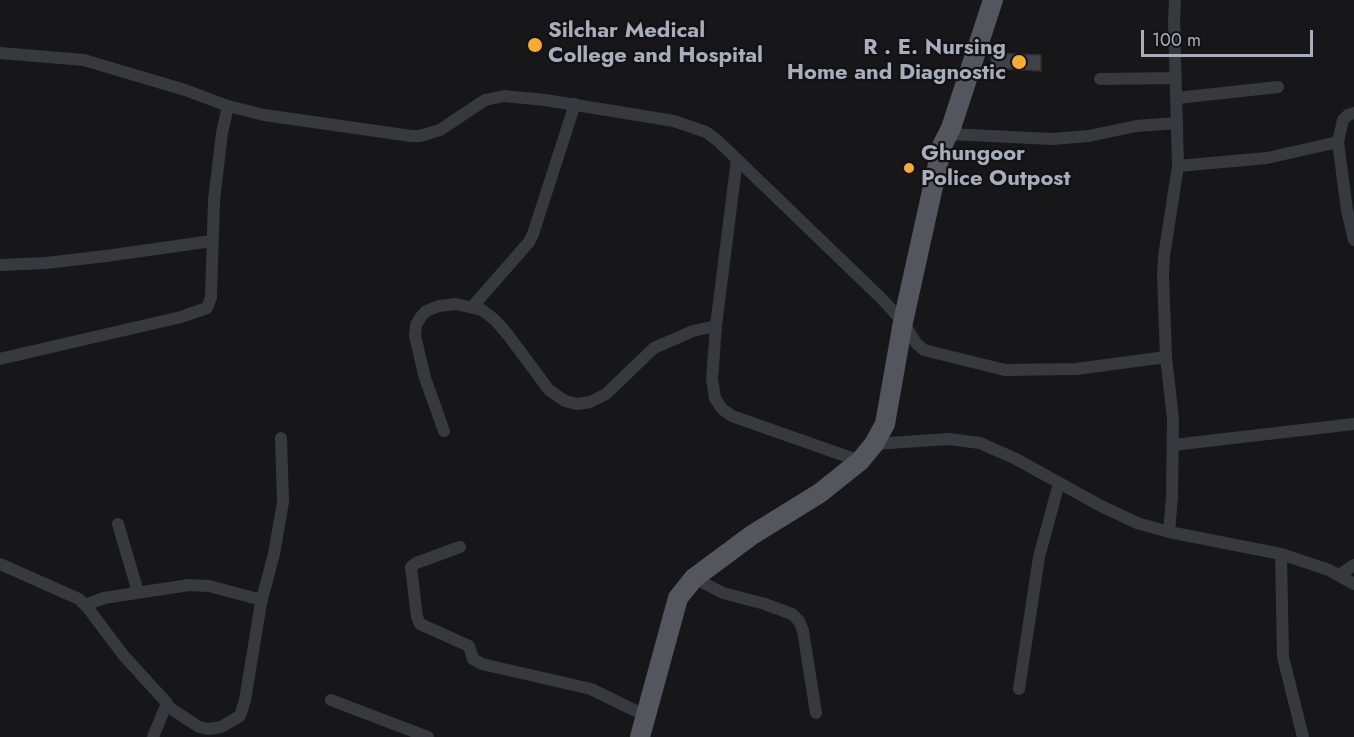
<!DOCTYPE html>
<html>
<head>
<meta charset="utf-8">
<style>
  body { margin:0 }
  #map { position:relative; width:1354px; height:737px; overflow:hidden; background:#171719; font-family:Jost,sans-serif }
  canvas { display:block }
  .scale { position:absolute; left:1141px; top:30px; width:172px; height:27px; box-sizing:border-box; border:3px solid #a8aeb9; border-top:0; padding-left:8px; font-size:18px; line-height:21px; white-space:nowrap; color:#a8aeb9; -webkit-text-stroke:4px #121214; paint-order:stroke }
</style>
</head>
<body>
<div id="map">
<canvas width="1354" height="737"></canvas>
<div class="scale">100 m</div>
</div>
<script>
const ctx = document.querySelector('canvas').getContext('2d');
ctx.lineJoin = 'round';
function fillPath(path, color) {
  ctx.fillStyle = color;
  ctx.fill(path, 'evenodd');
}
function shape(rows) {
  const path = new Path2D();
  for (const r of rows) {
    path.moveTo(r[0], r[1]);
    for (let i = 2; i < r.length; i += 2) path.lineTo(r[i], r[i + 1]);
  }
  return path;
}
function strokePath(path, color, width, dash) {
  ctx.strokeStyle = color;
  ctx.lineWidth = width;
  ctx.lineCap = dash ? 'butt' : 'round';
  ctx.setLineDash(dash || []);
  ctx.stroke(path);
}
function drawText(font, color, halo, rows, align = 'center') {
  ctx.font = font + ' Jost,sans-serif';
  ctx.lineWidth = 4.5;
  ctx.setLineDash([]);
  ctx.textBaseline = 'middle';
  ctx.strokeStyle = halo;
  ctx.fillStyle = color;
  for (const [text, x, y, turn = 0] of rows) {
    ctx.save();
    ctx.translate(x, y);
    ctx.rotate((+turn || 0) * Math.PI / 180);
    ctx.textAlign = isNaN(turn) ? turn : align;
    if (halo) ctx.strokeText(text, 0, 0);
    ctx.fillText(text, 0, 0);
    ctx.restore();
  }
}
const building = shape([
  [991,53,1041,55,1041,71,991,68,991,53]
]);
const street = shape([
  [0,53,84,60,185,90,228,106,264,115,411,136,420,136,440,130,485,100,504,96,545,100,674,121,706,132,718,141,883,300,903,322,916,343,924,350,1005,370,1076,369,1166,357],
  [1100,79,1176,78],
  [1177,98,1278,87],
  [949,134,1052,139,1089,136,1136,126,1177,123],
  [1338,142,1347,210,1354,240],
  [737,159,716,326,712,379,715,398,722,409,732,416,860,461],
  [1178,166,1267,158,1338,142,1343,120,1348,115,1354,113],
  [0,265,46,263,106,256,212,241],
  [473,306,529,242,533,234,575,104],
  [0,359,181,317,207,308,211,297,214,200,222,133,228,106],
  [444,431,425,378,415,336,416,325,420,318,426,311,439,306,456,304,482,310,495,320,508,335,549,390,565,401,577,404,590,402,606,394,654,348,693,331,716,326],
  [874,444,949,439,980,443,1016,459,1101,506,1137,523,1169,532,1281,554,1329,570,1354,584],
  [1173,445,1354,424],
  [118,524,138,592],
  [1169,532,1172,497,1173,419,1166,357,1163,275,1164,256,1178,166,1174,20,1175,0],
  [460,547,416,563,411,567,417,617,420,624,469,646,473,659,482,664,591,689,646,716],
  [1281,554,1283,657,1303,737],
  [0,564,79,599,87,607,124,656,167,703,153,737],
  [1339,575,1354,565],
  [694,578,723,593,765,604,792,614,799,621,803,631,816,713],
  [85,605,104,598,189,585,209,586,262,600],
  [1019,689,1039,557,1059,483],
  [331,700,428,737],
  [167,706,199,727,208,729,221,727,240,716,245,700,261,603,274,554,283,502,281,438]
]);
const primary = shape([
  [640,737,678,598,694,578,752,535,820,493,860,461,874,444,885,424,903,322,942,146,951,128,993,0]
]);
const markers = [
  [535,45,8,"#f7ac30"],
  [1019,62,8,"#f7ac30"],
  [909,168,6,"#f7ac30"]
];
const poiNames = [
  ["Silchar Medical",548,32],
  ["College and Hospital",548,57],
  ["R . E. Nursing",1006,49,"right"],
  ["Home and Diagnostic",1006,74,"right"],
  ["Ghungoor",921,155],
  ["Police Outpost",921,180]
];
fillPath(building, '#414246');
strokePath(building, '#313135', 1.5);
strokePath(street, '#38393e', 12);
strokePath(primary, '#53565d', 20);
for (const [x, y, r, color] of markers) {
  const dot = new Path2D();
  dot.arc(x, y, r, 0, 2 * Math.PI);
  ctx.fillStyle = color;
  ctx.fill(dot);
  strokePath(dot, '#121214', 2);
}
drawText('bold 22px', '#a8aeb9', '#121214', poiNames, 'left');
</script>
</body>
</html>
